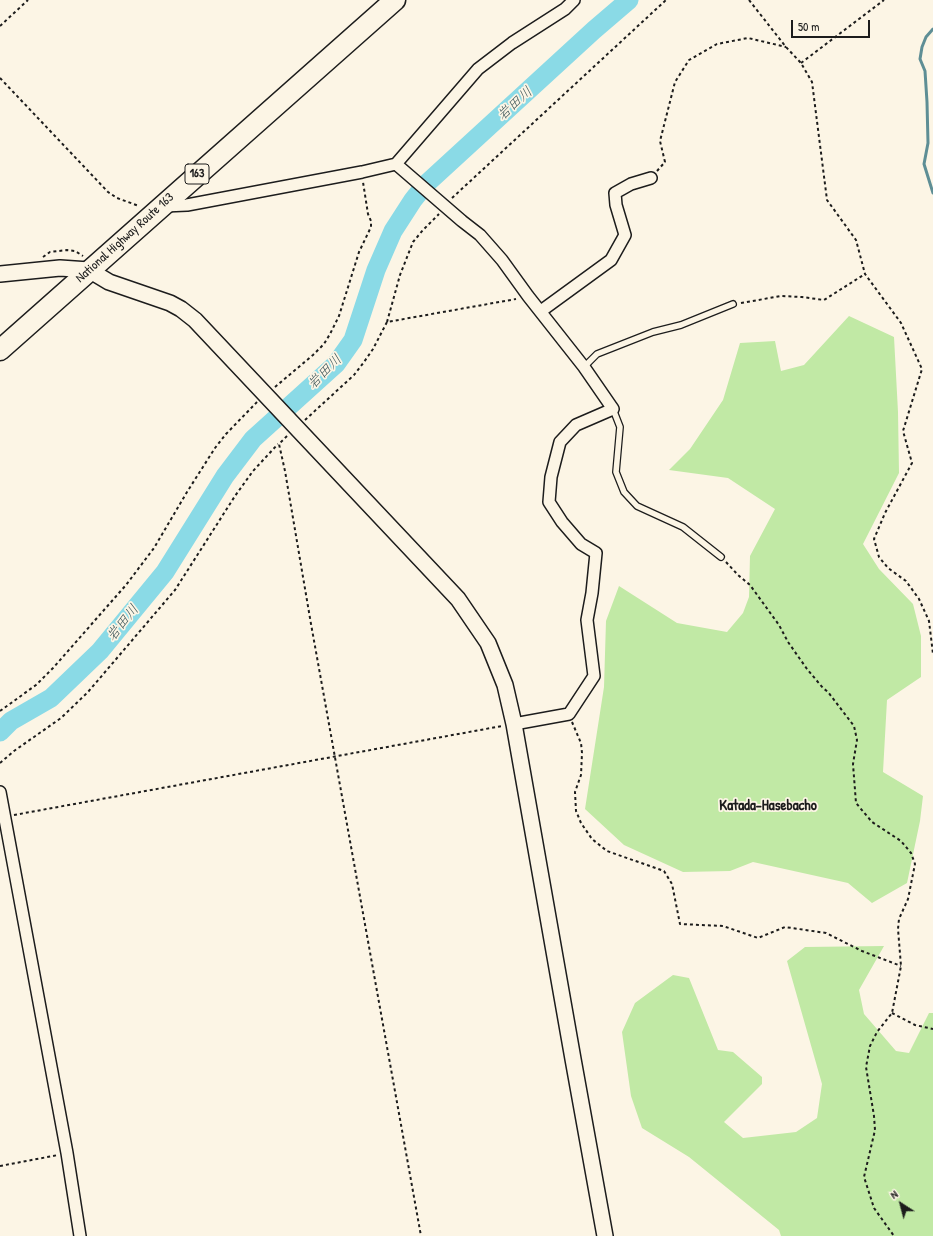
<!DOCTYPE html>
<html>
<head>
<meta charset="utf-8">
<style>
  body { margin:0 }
  #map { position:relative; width:933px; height:1236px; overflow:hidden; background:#fcf5e5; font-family:"Patrick Hand",sans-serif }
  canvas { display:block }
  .north { position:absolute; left:881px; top:1184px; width:40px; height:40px; -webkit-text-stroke:3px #fcf5e5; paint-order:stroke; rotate:324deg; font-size:11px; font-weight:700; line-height:16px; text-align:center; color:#1c1c1c }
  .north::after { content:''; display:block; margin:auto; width:14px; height:18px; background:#1c1c1c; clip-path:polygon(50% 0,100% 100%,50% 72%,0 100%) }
  .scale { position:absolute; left:791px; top:20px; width:79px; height:18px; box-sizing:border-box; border:2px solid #1c1c1c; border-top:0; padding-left:5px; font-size:12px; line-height:14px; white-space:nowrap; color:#1c1c1c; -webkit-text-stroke:3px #fcf5e5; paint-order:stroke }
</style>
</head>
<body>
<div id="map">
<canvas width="933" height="1236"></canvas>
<div class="north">N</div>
<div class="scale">50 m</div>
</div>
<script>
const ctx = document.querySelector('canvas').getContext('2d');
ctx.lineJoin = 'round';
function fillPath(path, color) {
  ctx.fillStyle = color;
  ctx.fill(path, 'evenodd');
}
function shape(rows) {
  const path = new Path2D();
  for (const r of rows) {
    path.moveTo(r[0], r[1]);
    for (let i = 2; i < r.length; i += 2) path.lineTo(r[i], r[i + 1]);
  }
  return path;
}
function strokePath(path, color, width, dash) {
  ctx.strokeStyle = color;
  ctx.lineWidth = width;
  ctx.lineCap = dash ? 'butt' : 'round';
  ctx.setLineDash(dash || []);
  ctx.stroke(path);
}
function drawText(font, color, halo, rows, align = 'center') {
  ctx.font = font + ' "Patrick Hand","Klee One",sans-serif';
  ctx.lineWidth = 3.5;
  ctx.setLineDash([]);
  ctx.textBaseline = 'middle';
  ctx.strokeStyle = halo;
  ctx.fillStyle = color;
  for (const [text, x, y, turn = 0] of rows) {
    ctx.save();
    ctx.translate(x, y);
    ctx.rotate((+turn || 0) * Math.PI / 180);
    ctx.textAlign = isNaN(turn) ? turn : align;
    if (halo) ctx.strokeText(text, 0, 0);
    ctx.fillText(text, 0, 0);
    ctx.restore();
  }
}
const green = shape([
  [849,316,894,337,898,412,899,473,863,544,879,569,913,604,921,636,921,677,887,700,883,772,923,796,920,821,907,883,872,903,848,883,753,862,730,871,683,872,624,845,585,809,604,687,606,621,619,586,677,623,727,632,743,613,749,597,750,556,775,509,728,478,669,470,690,449,723,400,740,343,775,341,781,371,804,365],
  [884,946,859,990,864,1014,896,1051,909,1053,929,1013,933,1013,933,1236,781,1236,779,1230,689,1157,642,1128,631,1096,622,1032,635,1003,673,975,689,978,718,1050,733,1052,762,1077,762,1084,724,1122,743,1138,796,1132,817,1118,822,1084,787,961,805,947]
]);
const stream = shape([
  [933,29,926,37,922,47,920,59,925,71,927,102,928,143,924,164,933,193]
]);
const river = shape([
  [0,732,11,721,51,698,100,651,165,572,225,476,253,439,336,364,353,340,376,270,393,231,413,200,425,185,594,30,629,0]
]);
const path = shape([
  [749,0,786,47,801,63,812,82,827,200,856,240,865,274,901,323,922,369,903,431,912,463,885,513,874,539,879,557,888,568,906,581,919,599,929,621,933,654],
  [0,26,28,0],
  [801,63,884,0],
  [0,78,108,192,117,198,139,206],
  [657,171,665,162,660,141,675,82,689,60,717,44,748,38,786,47],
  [452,198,666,0],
  [43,257,50,252,67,250,75,251,83,256],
  [741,303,781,296,802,297,824,300,865,274],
  [387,322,400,275,413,242,423,230,439,214],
  [275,387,313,355,324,344,330,334,339,316,359,252,371,227,371,221,368,214,363,182],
  [305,420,354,375,364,362,373,349,387,322,516,299],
  [287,436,279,444,285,471,311,624,421,1236],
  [726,562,738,575,750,585,779,625,788,642,807,669,823,688,828,692,854,726,857,740,853,764,856,803,872,822,901,841,911,853,915,864,908,899,899,919,898,929,901,966,892,1013,877,1032,870,1046,866,1067,874,1116,875,1130,864,1177,874,1208,894,1236],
  [0,711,36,685,53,668,126,585,154,548,187,492,215,448,226,434,257,402],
  [572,722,581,743,582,753,581,775,575,792,576,811,581,823,592,839,607,851,664,871,672,884,680,924,723,926,758,938,785,927,826,933,862,951,901,966],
  [0,763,14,751,61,718,88,692,175,590,235,496,253,471,278,444],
  [14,815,502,726],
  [892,1013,915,1025,933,1029],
  [0,1166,58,1155]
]);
const lane = shape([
  [584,367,597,354,653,332,681,325,733,304],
  [613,409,620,427,616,472,624,492,637,506,683,527,721,557]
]);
const street = shape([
  [396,164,462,221,480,235,502,260,528,296,584,367,613,409,576,425,560,442,551,477,549,502,562,522,581,544,596,553,592,593,587,620,594,676,569,714,514,724],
  [164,206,187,205,362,172,396,164,478,69,512,43,565,9,574,0],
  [541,311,611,260,625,235,616,205,615,193,631,184,651,178],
  [0,792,67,1153,80,1236]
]);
const secondary = shape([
  [0,274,60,268,89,270,109,282,170,303,181,309,195,320,458,599,488,643,505,685,514,724,573,1059,605,1236]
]);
const highway = shape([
  [0,350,395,0]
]);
const shields = [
  [197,174,24]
];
const shieldNames = [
  ["163",197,174]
];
const streetNames = [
  ["National Highway Route 163",125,238,-42]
];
const waterNames = [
  ["岩田川",515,104,-42],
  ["岩田川",325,372,-45],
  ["岩田川",123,623,-51]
];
const quarterNames = [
  ["Katada-Hasebacho",768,806]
];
fillPath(green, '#c1e9a5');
strokePath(stream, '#5e8e95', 3);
strokePath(river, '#8adae6', 19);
strokePath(lane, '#1c1c1c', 8);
strokePath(street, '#1c1c1c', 14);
strokePath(secondary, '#1c1c1c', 18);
strokePath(highway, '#1c1c1c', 23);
strokePath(path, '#1c1c1c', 2, [3, 3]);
strokePath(lane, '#fcf5e5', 5.5);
strokePath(street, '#fcf5e5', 11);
strokePath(secondary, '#fcf5e5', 15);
strokePath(highway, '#fcf5e5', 20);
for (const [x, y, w] of shields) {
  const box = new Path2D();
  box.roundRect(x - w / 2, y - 10, w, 20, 3);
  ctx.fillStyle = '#fcf5e5';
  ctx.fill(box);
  strokePath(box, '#1c1c1c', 1);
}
drawText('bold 12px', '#1c1c1c', null, shieldNames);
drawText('13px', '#1c1c1c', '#fcf5e5', streetNames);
drawText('italic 14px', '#3d5559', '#fcf5e5', waterNames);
drawText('bold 15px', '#1c1c1c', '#fcf5e5', quarterNames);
</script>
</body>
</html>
